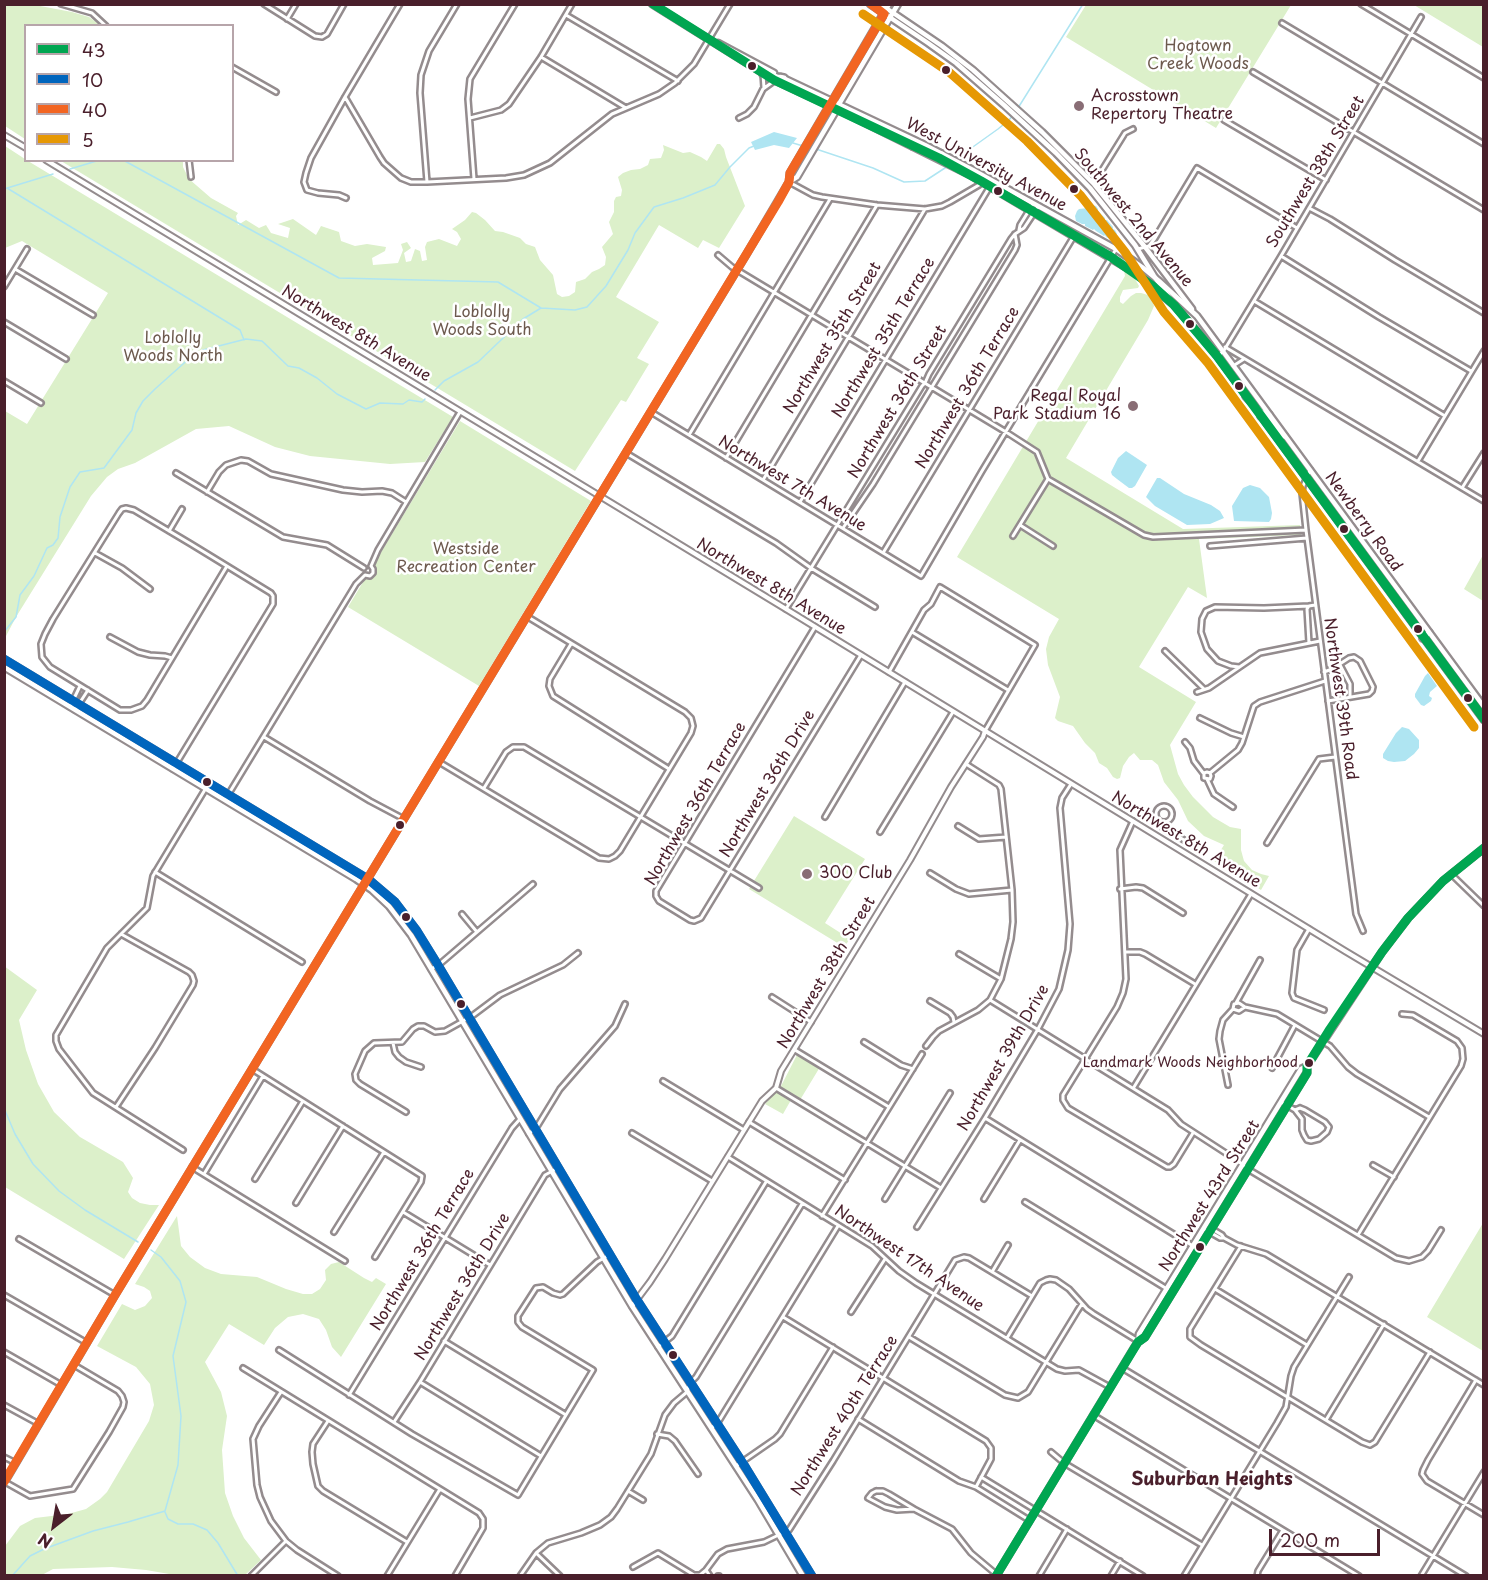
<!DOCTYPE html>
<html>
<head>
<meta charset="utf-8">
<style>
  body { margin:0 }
  #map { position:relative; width:1488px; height:1580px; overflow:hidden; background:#fff; font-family:"Playpen Sans",sans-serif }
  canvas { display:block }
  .frame { position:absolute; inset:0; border:6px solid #4a1f2b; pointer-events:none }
  .legend { position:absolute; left:24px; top:24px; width:210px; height:138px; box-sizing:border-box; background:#fff; border:2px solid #b7a5aa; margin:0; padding:8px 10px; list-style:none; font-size:18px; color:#4a1f2b }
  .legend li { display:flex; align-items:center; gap:12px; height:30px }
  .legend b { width:30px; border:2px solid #b7a5aa }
  .north { position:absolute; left:24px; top:1496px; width:60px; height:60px; -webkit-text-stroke:4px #fff; paint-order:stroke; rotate:211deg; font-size:16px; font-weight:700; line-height:24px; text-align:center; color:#4a1f2b }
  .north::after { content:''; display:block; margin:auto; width:21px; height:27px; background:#4a1f2b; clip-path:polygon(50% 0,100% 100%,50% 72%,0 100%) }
  .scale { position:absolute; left:1269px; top:1529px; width:111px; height:27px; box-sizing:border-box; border:3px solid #4a1f2b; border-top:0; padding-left:8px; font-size:18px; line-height:21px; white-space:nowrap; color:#4a1f2b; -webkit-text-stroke:4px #fff; paint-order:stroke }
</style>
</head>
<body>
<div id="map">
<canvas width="1488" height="1580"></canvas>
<div class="frame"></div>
<ul class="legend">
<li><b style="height:8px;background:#00a651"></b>43</li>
<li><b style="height:8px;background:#0065bd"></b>10</li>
<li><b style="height:8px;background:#f26522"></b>40</li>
<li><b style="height:8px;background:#e69804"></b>5</li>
</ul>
<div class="north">N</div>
<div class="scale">200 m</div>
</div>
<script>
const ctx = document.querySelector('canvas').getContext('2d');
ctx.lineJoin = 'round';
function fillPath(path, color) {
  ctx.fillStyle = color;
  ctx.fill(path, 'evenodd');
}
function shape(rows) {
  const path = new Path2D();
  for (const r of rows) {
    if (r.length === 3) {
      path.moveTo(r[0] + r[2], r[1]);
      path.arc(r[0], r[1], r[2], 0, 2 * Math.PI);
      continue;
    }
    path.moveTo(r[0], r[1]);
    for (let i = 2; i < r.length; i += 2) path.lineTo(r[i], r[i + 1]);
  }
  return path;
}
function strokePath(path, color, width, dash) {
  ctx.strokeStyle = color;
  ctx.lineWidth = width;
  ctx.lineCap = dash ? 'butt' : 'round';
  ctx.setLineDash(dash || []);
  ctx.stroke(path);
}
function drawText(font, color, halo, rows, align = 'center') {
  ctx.font = font + ' "Playpen Sans",sans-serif';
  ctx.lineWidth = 5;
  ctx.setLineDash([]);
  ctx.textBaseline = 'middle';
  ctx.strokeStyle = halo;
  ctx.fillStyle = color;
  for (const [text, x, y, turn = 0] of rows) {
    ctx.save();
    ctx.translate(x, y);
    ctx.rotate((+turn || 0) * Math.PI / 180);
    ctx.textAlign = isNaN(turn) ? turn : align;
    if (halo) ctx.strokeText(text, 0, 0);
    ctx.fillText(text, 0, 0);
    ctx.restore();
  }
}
const green = shape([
  [4,5,35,5,72,12,89,17,100,25,26,26,25,139,5,126],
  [1086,5,1086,4,1291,5,1216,128,1066,37],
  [1414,5,1483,5,1483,47],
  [717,144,720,144,724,149,726,157,745,206,719,248,703,240,698,248,659,225,616,297,659,322,637,358,649,364,626,402,621,400,575,471,61,161,183,161,183,167,189,179,211,198,238,213,236,216,238,225,246,220,259,228,266,225,271,233,288,238,290,228,278,224,293,219,316,235,321,226,339,232,341,241,355,246,367,244,386,247,385,251,372,258,373,265,398,263,403,250,401,244,407,242,411,248,404,253,406,262,411,261,415,249,420,251,422,261,427,260,425,247,427,242,439,239,457,246,461,239,457,232,452,229,465,220,472,212,476,213,485,220,495,231,503,232,520,238,526,244,535,247,540,260,553,275,557,294,562,297,569,296,575,292,576,282,585,279,592,272,599,269,605,265,606,257,602,247,613,234,609,222,614,212,614,201,616,197,621,196,622,190,618,177,623,173,631,170,640,169,648,165,650,159,661,158,664,150,663,145,683,153,690,152,701,157,707,161],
  [5,146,25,159,26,160,28,161,453,417,425,462,390,464,310,456,275,447,229,426,196,429,135,463,118,469,107,477,91,496,16,617,5,638,5,411,27,424,108,293,22,241,5,248],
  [1124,271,1135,279,1139,286,1138,288,1123,290,1120,297,1120,302,1123,304,1131,296,1136,293,1141,293,1148,295,1151,298,1154,306,1148,320,1066,458,1183,529,1300,525,1301,535,1199,539,1207,598,1188,587,1139,667,1196,702,1170,745,1178,774,1184,785,1193,797,1213,817,1230,827,1241,829,1241,850,1244,861,1252,870,1261,874,1269,876,1261,890,1214,861,1224,845,1204,836,1188,821,1178,800,1164,782,1158,765,1152,760,1140,760,1134,753,1129,757,1123,766,1120,778,1117,779,1113,777,1107,768,1099,763,1095,753,1085,743,1073,726,1058,721,1055,718,1060,697,1048,665,1046,649,1049,637,1059,619,957,557,1125,276],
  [460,421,591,501,479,686,348,607],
  [1483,555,1483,601,1464,589],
  [794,816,865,859,825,923,850,939,844,947,749,889],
  [4,966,37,990,19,1020,26,1050,38,1084,54,1112,80,1137,123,1162,133,1178,128,1192,132,1198,140,1203,150,1205,159,1205,124,1259,5,1187],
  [798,1053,820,1067,800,1100,791,1100,783,1114,765,1104,781,1086],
  [177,1216,181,1246,190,1257,205,1268,221,1274,257,1277,286,1289,303,1294,312,1294,320,1289,326,1280,325,1270,331,1264,339,1262,364,1278,372,1282,376,1278,386,1284,341,1357,332,1347,326,1330,319,1319,303,1314,288,1317,275,1328,264,1345,229,1324,205,1362,221,1392,227,1416,222,1450,225,1493,233,1516,244,1538,261,1560,245,1575,175,1575,146,1570,112,1567,53,1569,42,1575,5,1575,5,1546,20,1526,35,1518,68,1514,86,1509,100,1499,107,1492,149,1421,154,1405,150,1384,136,1367,97,1346,122,1304,135,1310,145,1306,152,1298,150,1291,144,1287,135,1284],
  [1483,1223,1483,1351,1427,1317]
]);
const water = shape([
  [774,132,797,138,789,148,774,145,755,150,751,142],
  [1091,205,1096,206,1098,209,1098,211,1105,218,1105,220,1107,220,1113,227,1113,229,1115,230,1117,234,1114,238,1110,239,1106,237,1105,235,1104,236,1096,231,1094,229,1093,230,1085,226,1085,224,1082,224,1076,221,1075,216,1077,211,1079,209,1088,208],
  [1126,451,1147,465,1135,486,1132,488,1129,488,1117,479,1112,475,1111,472,1118,458],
  [1157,478,1160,478,1184,494,1211,505,1220,511,1224,518,1210,524,1187,525,1155,506,1146,497],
  [1250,485,1260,488,1269,497,1272,513,1271,519,1269,522,1234,521,1232,506,1243,488],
  [1428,673,1437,686,1430,692,1429,696,1432,698,1431,701,1424,706,1421,705,1415,697,1415,694,1425,676],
  [1402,727,1409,729,1419,740,1419,748,1414,754,1405,761,1394,762,1388,761,1383,758,1383,754,1396,733]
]);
const stream = shape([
  [1018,108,1083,4],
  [793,143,803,146],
  [816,149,873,168,904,182,925,181,948,166],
  [956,159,998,129,1009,120,1014,114],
  [123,160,339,278,498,282,541,308],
  [70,169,100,160],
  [7,188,240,330,244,340],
  [4,189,53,174],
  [435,390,444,381,478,362,523,319,541,308,575,310,587,307,606,286,628,250,635,233,654,207,683,198,715,185,730,167,749,148,754,146],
  [4,632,16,617,20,595,34,576,47,548,53,545,58,538,60,517,70,487,80,472,104,468,132,430,136,413,143,401,155,389,192,356,203,350,246,339,262,341,288,366,299,368,317,378,337,394,366,409,380,403,403,404,409,400,422,402,425,399],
  [4,1108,15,1134,33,1164,59,1191,85,1210,138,1242],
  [165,1512,168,1519,178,1524,193,1524,207,1530,218,1543,238,1576],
  [12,1576,30,1556,44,1549,93,1531,128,1522,165,1511,178,1465,181,1416,173,1356,186,1302,180,1281,161,1257,151,1250]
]);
const minor = shape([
  [61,4,92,13,106,26],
  [264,4,315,36,322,37,327,34,344,4],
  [1361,4,1484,78],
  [566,15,678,81],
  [287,19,296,4],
  [1282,23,1484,144],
  [541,57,626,108],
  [232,67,276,92],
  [1253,72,1484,210],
  [763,74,764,88],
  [345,97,380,157,384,163,401,178,411,182,427,182,506,178,524,175,550,163,612,114,659,94,675,83,694,64,730,4],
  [470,118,501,110,509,104,541,57,572,4],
  [739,118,747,114,754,107,763,89,774,81],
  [1224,120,1326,180],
  [189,160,191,177],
  [474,179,468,99,470,79,515,4],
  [427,182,420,93,421,75,429,51,457,4],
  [789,182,813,195,822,197,877,205,925,209,942,206,950,202,979,185,984,176],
  [1094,183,1125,133,1133,129],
  [346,198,339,195,318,193,307,190,304,182,306,173,311,158,345,97,400,4],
  [1309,208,1330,219,1395,260,1484,313],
  [1019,230,1020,225,1033,204],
  [1138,249,1149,246,1155,238,1197,168,1297,228],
  [718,255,732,267,1006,432,1037,452,1048,479,1013,536],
  [1281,256,1379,317,1471,371],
  [15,269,93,315],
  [4,287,27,249],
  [1254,301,1445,416],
  [4,322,66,359],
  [1225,347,1484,501],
  [1217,356,1223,352,1281,256,1421,17],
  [1233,366,1244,359],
  [4,381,41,403],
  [651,412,921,576,982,471,1116,249],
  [689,435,830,199],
  [626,453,776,543,811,568,875,607],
  [726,458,877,205],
  [1418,461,1484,351],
  [1310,470,1303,486,1302,493,1306,530,1356,914,1363,931],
  [176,473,283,537,327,545,364,568],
  [1048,479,1144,535,1153,537,1306,530],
  [763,480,925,209],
  [1462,488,1484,453],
  [207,492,219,472,226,465,241,460,248,461,271,474,343,490,362,492,382,491,392,493,406,502],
  [800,502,989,188],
  [1020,525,1053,546],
  [843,528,873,484,1015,250,1017,245,1015,234],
  [169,531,182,509],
  [1210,546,1307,538],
  [95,553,122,568,150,589],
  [883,553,1074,236],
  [786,609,922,386,925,383,929,374,1011,239,1015,234,1024,228,1038,207],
  [815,627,656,891,656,896,659,901,690,920,694,921,701,918,861,655],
  [912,632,1008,690],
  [110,637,138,652,150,655,165,656,172,658],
  [1309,643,1307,609,1309,606,1315,605],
  [571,644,550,679,549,686,553,696,669,769],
  [1165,651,1204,689],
  [1340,665,1350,684,1350,696],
  [1239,667,1231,666,1218,661,1207,649,1201,632,1202,619,1206,611,1215,607,1264,608,1309,606],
  [889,672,924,610,931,604,940,587,1035,645,985,731],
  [1324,672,1332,669,1349,658,1354,657,1360,661,1373,687,1372,691,1369,694,1328,701],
  [1197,692,1209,688,1260,653,1320,641],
  [70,707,80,686],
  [75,710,88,690],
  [1200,718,1231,733,1244,737],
  [264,737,370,801,404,819],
  [1185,742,1190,748,1194,761,1204,774],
  [439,762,599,858,609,859,615,856,620,851,691,733,693,726,691,718,685,712,528,617],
  [173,769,273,604,273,596,271,593,191,544,134,510,126,508,122,509,119,513,53,619,45,634,41,644,42,657,50,667,120,710,131,710,142,706,147,700,227,566],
  [1210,773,1211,776,1210,779,1204,778,1204,773,1207,772,1210,773,1238,750,1242,743,1254,706,1260,702,1325,681],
  [1207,779,1214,794,1233,807],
  [484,788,506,752,513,747,524,747,759,888],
  [225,800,356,584,365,575,370,576,373,573,373,569,371,566,378,550,460,412],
  [1164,814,8],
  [825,817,905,682],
  [1133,821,1120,850,1126,979,1123,993,1117,1007,1063,1095,1063,1100,1068,1108,1167,1167,1170,1167,1174,1164,1193,1133],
  [958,826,979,839,1006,837],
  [1162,827,1201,850],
  [880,832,953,712],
  [1267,843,1319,759,1335,757],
  [155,872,302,962],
  [930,873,956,889,969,894,1012,890],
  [1451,874,1484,906],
  [1120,889,1136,887,1143,888,1183,913],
  [462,914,477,932],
  [1309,929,1297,950,1292,993,1294,998,1324,1010],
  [1125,952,1140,952,1145,954,1195,984],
  [959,954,1001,979],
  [431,969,441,963,533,884],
  [772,997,811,1022],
  [990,1000,1168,1110,1181,1124,1238,1161,1251,1171,1396,1258,1409,1261,1422,1257,1428,1251,1441,1230],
  [930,1001,950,1013,953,1017,954,1022],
  [1236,1003,1260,960],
  [1245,1007,1239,1011,1233,1009,1234,1004,1239,1003,1245,1007,1277,1014,1330,1046,1348,1067,1357,1074,1429,1117],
  [864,1042,901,1065,913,1069],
  [393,1043,395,1052,399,1057,406,1062,421,1067],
  [926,1046,933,1037,939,1031,978,1010,990,1000,1001,979,1011,939,1013,922,1012,890,1001,789,999,785,966,764],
  [795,1050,889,1107],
  [1272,1068,1295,1025],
  [252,1069,422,1176,421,1182,375,1257],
  [663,1081,744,1130],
  [1228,1085,1219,1039,1220,1031,1223,1020,1233,1009],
  [1134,1087,1251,894],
  [776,1088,941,1188],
  [1281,1102,1295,1110],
  [116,1107,155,1048,193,985,194,981,192,975,189,972,121,934],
  [1300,1108,1305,1110,1325,1122,1329,1127,1327,1132,1319,1139,1311,1141,1307,1140,1304,1135,1302,1130,1302,1119,1295,1110,1300,1108],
  [406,1112,360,1084,356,1080,355,1074,365,1051,374,1043,402,1042,413,1029,418,1026,424,1026,435,1032,445,1031,472,1016,500,995,563,965,578,953],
  [985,1118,1193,1246],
  [749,1122,845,1180],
  [632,1133,712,1181],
  [529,1134,538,1125,560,1089,615,1026,625,1004],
  [183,1150,93,1093,59,1049,56,1041,56,1035,107,948,147,908,153,876,209,783],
  [728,1157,872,1246,899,1271,916,1283,1057,1369,1065,1371,1079,1370,1110,1387],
  [1373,1165,1394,1177],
  [192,1167,345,1261],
  [204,1174,263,1076],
  [255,1179,303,1101],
  [885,1199,950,1093],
  [984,1199,1020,1140],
  [1025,1202,1167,1289],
  [296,1203,343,1126],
  [403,1212,490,1265],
  [822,1216,922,1054],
  [917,1227,985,1118,1038,1029,1059,989,1068,950,1070,924,1060,808,1062,798,1071,784],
  [1204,1229,1220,1238,1224,1238,1237,1245,1266,1254,1484,1385],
  [1212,1229,1222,1235,1224,1238],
  [334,1232,384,1152],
  [1358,1235,1461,1066,1463,1059,1462,1048,1457,1041,1413,1015,1402,1014],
  [19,1239,115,1295],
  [1241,1246,1190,1329,1190,1337,1201,1345,1362,1442,1370,1445,1375,1442,1430,1352],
  [992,1272,1008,1245],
  [1215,1289,1307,1345],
  [4,1295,87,1343],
  [851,1312,885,1259],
  [783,1317,986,1441,991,1448,991,1459,976,1487],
  [909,1337,1005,1395,1018,1398,1028,1392,1078,1310,1082,1304],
  [1007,1338,1040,1283,1046,1280,1050,1279,1056,1280,1069,1289,1087,1309,1094,1314,1138,1341],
  [444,1341,566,1415],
  [658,1347,672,1336,766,1182],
  [279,1350,412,1434,518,1495,593,1370,522,1327,518,1322,518,1316,536,1288,543,1287,553,1293,560,1295,563,1294,597,1262,609,1255],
  [4,1352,58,1383],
  [243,1368,479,1513,483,1519,483,1528,455,1576],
  [1122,1368,1466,1576],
  [1476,1380,1428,1460,1423,1470,1422,1474,1427,1481,1484,1515],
  [420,1382,541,1456],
  [281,1392,259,1426,253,1439,257,1485,260,1497,271,1521,286,1541,297,1550,338,1576],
  [349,1395,512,1128,520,1119],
  [4,1405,39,1424],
  [1093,1415,1359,1576],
  [858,1419,959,1481,976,1487,1029,1520],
  [1326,1420,1384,1324],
  [328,1421,313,1444,312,1452,313,1464,318,1486,323,1491,407,1542],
  [394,1422,420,1382,545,1175,558,1168],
  [711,1428,717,1424,838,1226],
  [657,1434,669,1436,675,1441,698,1474],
  [1051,1452,1064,1463,1202,1545],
  [4,1457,16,1463],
  [736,1466,775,1439,780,1434,833,1347],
  [981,1477,1143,1576],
  [5,1482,30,1496,73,1489,109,1432,123,1407,124,1402,122,1396,118,1391,74,1365],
  [628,1491,643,1500],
  [876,1491,883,1491,889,1494,914,1509,897,1510,885,1507,868,1498,872,1493,876,1491],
  [914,1509,952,1529,971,1553,996,1574],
  [536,1553,560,1576],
  [633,1567,658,1553,694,1575,700,1575,706,1570,718,1554,727,1549,764,1542,789,1530,833,1461,955,1260,964,1257,969,1258,1032,1296],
  [706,1570,710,1576],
  [251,1576,286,1541],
  [387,1576,440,1489],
  [520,1576,536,1553,548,1543,581,1533,600,1525,611,1517,617,1509,651,1454,665,1415,674,1403,687,1392,690,1383,696,1377,802,1204],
  [718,1576,719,1576],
  [1039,1576,1067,1529],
  [1111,1576,1120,1561],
  [1184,1576,1277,1423,1286,1407,1291,1376,1294,1367,1349,1277],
  [1257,1576,1258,1571,1283,1530],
  [1421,1576,1484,1472]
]);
const tertiary = shape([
  [4,135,26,148],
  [46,160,786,609,1345,951,1484,1034],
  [632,1306,650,1282,665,1259,762,1101,776,1088,781,1071,910,860,951,787,983,737,985,731]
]);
const secondary = shape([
  [870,4,928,43,956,63,1004,105,1056,153,1090,188,1135,245,1154,276,1173,303],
  [880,4,942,46,973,70,1042,132,1094,184,1145,247,1192,309],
  [789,182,797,177,837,109],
  [4,659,368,879,395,902,417,931,438,965,637,1300,746,1468,812,1576],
  [4,667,356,879,372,890,389,906,411,935,632,1306,758,1500,803,1576],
  [1138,1342,1145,1337,1307,1073,1307,1066],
  [4,1483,115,1295,746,255,789,182,790,173,829,106],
  [996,1576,1134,1348,1138,1342,1139,1334,1301,1069,1307,1066,1382,952,1408,918,1443,881,1484,848]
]);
const primary = shape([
  [652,4,774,80,845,113,970,175,1137,274,1174,305,1213,350,1248,398],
  [718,43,774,73],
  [781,77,925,145,973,170,1116,249,1142,267,1159,281,1197,316,1484,707],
  [831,103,889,4],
  [839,104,898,4],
  [1262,417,1484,720]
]);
const trunk = shape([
  [763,74,768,73,777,77,784,78],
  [913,146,918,145,930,151,942,154],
  [1246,396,1261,412,1269,415],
  [1261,416,1269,420,1278,432,1284,436],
  [1423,638,1429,633]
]);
const bus1 = shape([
  [653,4,774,80,939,158,981,181,1111,257,1154,287,1174,305,1217,356,1484,719],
  [996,1576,1138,1342,1145,1337,1307,1073,1307,1066,1330,1029,1382,952,1408,918,1443,881,1484,848]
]);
const bus2 = shape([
  [4,659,368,879,395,902,417,931,438,965,637,1300,746,1468,812,1576]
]);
const bus3 = shape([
  [4,1482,115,1295,778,202,789,182,790,173,884,14,871,4]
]);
const bus4 = shape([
  [863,14,949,72,1027,141,1081,196,1125,252,1164,312,1208,363,1474,727]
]);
const markers = [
  [752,66,5,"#4a1f2b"],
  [946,70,5,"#4a1f2b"],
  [1079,106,6,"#896d75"],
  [1074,189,5,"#4a1f2b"],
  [998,191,5,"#4a1f2b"],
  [1190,324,5,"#4a1f2b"],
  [1239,386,5,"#4a1f2b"],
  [1133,406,6,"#896d75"],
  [1344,529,5,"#4a1f2b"],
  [1418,629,5,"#4a1f2b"],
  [1468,698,5,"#4a1f2b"],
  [207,782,5,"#4a1f2b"],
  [400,825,5,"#4a1f2b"],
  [807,874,6,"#896d75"],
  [406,917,5,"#4a1f2b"],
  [461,1004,5,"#4a1f2b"],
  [1309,1063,5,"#4a1f2b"],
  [1200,1247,5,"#4a1f2b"],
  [673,1355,5,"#4a1f2b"]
];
const busNames = [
  ["Landmark Woods Neighborhood",1298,1063]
];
const parkNames = [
  ["Hogtown",1198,47],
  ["Creek Woods",1198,65],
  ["Loblolly",482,313],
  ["Woods South",482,331],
  ["Loblolly",173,339],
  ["Woods North",173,357],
  ["Westside",466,550],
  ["Recreation Center",466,568]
];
const poiNames = [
  ["Acrosstown",1091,97],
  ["Repertory Theatre",1091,115],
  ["Regal Royal",1121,397,"right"],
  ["Park Stadium 16",1121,415,"right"],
  ["300 Club",819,874]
];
const streetNames = [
  ["West University Avenue",986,165,28],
  ["Southwest 38th Street",1316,172,-59],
  ["Southwest 2nd Avenue",1133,218,50],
  ["Northwest 8th Avenue",356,334,31],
  ["Northwest 35th Street",833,338,-59],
  ["Northwest 35th Terrace",884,338,-59],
  ["Northwest 36th Terrace",968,388,-59],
  ["Northwest 36th Street",898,402,-59],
  ["Northwest 7th Avenue",792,484,31],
  ["Newberry Road",1363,522,54],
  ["Northwest 8th Avenue",771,587,31],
  ["Northwest 39th Road",1340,699,82],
  ["Northwest 36th Drive",768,784,-59],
  ["Northwest 36th Terrace",696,804,-60],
  ["Northwest 8th Avenue",1186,840,31],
  ["Northwest 38th Street",827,973,-59],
  ["Northwest 39th Drive",1004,1058,-60],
  ["Northwest 43rd Street",1210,1196,-58],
  ["Northwest 36th Terrace",423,1250,-59],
  ["Northwest 17th Avenue",909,1259,34],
  ["Northwest 36th Drive",463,1287,-59],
  ["Northwest 40th Terrace",845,1416,-58]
];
const neighbourhoodNames = [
  ["Suburban Heights",1212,1480]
];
fillPath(green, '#dcf0ca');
fillPath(water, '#afe5f2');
strokePath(stream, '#afe5f2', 1.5);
strokePath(minor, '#948c8e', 8);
strokePath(tertiary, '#948c8e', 8);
strokePath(secondary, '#948c8e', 9);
strokePath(primary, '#948c8e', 9);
strokePath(trunk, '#948c8e', 10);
strokePath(minor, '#fff', 3);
strokePath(tertiary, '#fff', 4);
strokePath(secondary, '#fff', 4.5);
strokePath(primary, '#fff', 4.5);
strokePath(trunk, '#fff', 5);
strokePath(bus1, '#00a651', 9);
strokePath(bus2, '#0065bd', 9);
strokePath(bus3, '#f26522', 9);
strokePath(bus4, '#e69804', 9);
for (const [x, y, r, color] of markers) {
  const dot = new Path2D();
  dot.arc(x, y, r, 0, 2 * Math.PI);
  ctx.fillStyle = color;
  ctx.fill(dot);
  strokePath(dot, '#fff', 2);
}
drawText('14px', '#4a1f2b', '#fff', busNames, 'right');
drawText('16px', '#6d5a4e', '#fff', parkNames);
drawText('16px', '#4a1f2b', '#fff', poiNames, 'left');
drawText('16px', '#4a1f2b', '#fff', streetNames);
drawText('bold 18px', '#4a1f2b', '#fff', neighbourhoodNames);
</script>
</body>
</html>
